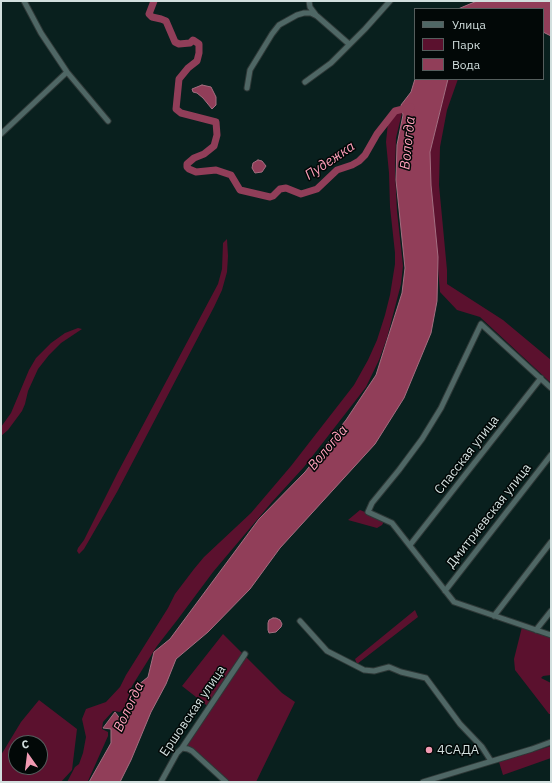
<!DOCTYPE html>
<html>
<head>
<meta charset="utf-8">
<style>
  body { margin:0 }
  #map { position:relative; width:552px; height:783px; overflow:hidden; background:#09201e; font-family:"IBM Plex Sans",sans-serif }
  canvas { display:block }
  .frame { position:absolute; inset:0; border:2px solid #d2dfde; pointer-events:none }
  .legend { position:absolute; left:414px; top:8px; width:130px; height:72px; box-sizing:border-box; background:#020807; border:1px solid #555e5d; margin:0; padding:5px 7px; list-style:none; font-size:12px; color:#d2dfde }
  .legend li { display:flex; align-items:center; gap:8px; height:20px }
  .legend b { width:20px; border:1px solid #555e5d }
  .north { position:absolute; left:8px; top:735px; width:40px; height:40px; box-sizing:border-box; background:#020807; border:1px solid #555e5d; border-radius:50%; rotate:346deg; font-size:11px; font-weight:700; line-height:16px; text-align:center; color:#d2dfde }
  .north::after { content:''; display:block; margin:auto; width:14px; height:18px; background:#f19ab2; clip-path:polygon(50% 0,100% 100%,50% 72%,0 100%) }
</style>
</head>
<body>
<div id="map">
<canvas width="552" height="783"></canvas>
<div class="frame"></div>
<ul class="legend">
<li><b style="height:5px;background:#4f6765"></b>Улица</li>
<li><b style="height:11px;background:#5b112e"></b>Парк</li>
<li><b style="height:11px;background:#913e59"></b>Вода</li>
</ul>
<div class="north">С</div>
</div>
<script>
const ctx = document.querySelector('canvas').getContext('2d');
ctx.lineJoin = 'round';
function fillPath(path, color) {
  ctx.fillStyle = color;
  ctx.fill(path, 'evenodd');
}
function shape(rows) {
  const path = new Path2D();
  for (const r of rows) {
    path.moveTo(r[0], r[1]);
    for (let i = 2; i < r.length; i += 2) path.lineTo(r[i], r[i + 1]);
  }
  return path;
}
function strokePath(path, color, width, dash) {
  ctx.strokeStyle = color;
  ctx.lineWidth = width;
  ctx.lineCap = dash ? 'butt' : 'round';
  ctx.setLineDash(dash || []);
  ctx.stroke(path);
}
function drawText(font, color, halo, rows, align = 'center') {
  ctx.font = font + ' "IBM Plex Sans",sans-serif';
  ctx.lineWidth = 3;
  ctx.setLineDash([]);
  ctx.textBaseline = 'middle';
  ctx.strokeStyle = halo;
  ctx.fillStyle = color;
  for (const [text, x, y, turn = 0] of rows) {
    ctx.save();
    ctx.translate(x, y);
    ctx.rotate((+turn || 0) * Math.PI / 180);
    ctx.textAlign = isNaN(turn) ? turn : align;
    if (halo) ctx.strokeText(text, 0, 0);
    ctx.fillText(text, 0, 0);
    ctx.restore();
  }
}
const green = shape([
  [448,79,458,79,447,110,440,147,439,185,447,270,447,284,503,320,551,360,551,383,480,317,457,310,440,292,431,185,430,152],
  [399,110,402,113,396,138,395,171,397,211,403,266,401,284,387,338,379,360,366,387,304,467,272,502,213,572,178,619,157,646,132,686,125,707,120,712,113,711,103,722,102,729,108,732,108,736,88,781,67,782,75,767,79,764,83,753,86,737,82,719,86,709,106,702,120,687,126,675,168,608,175,594,194,569,204,557,251,513,291,466,354,385,368,360,377,340,385,315,390,295,395,264,395,253,390,207,389,173,386,142,388,122,396,111],
  [227,239,228,256,227,272,222,290,214,307,117,492,84,549,79,554,77,551,78,548,84,540,118,472,218,284,222,269,223,243],
  [78,328,82,329,61,343,49,355,38,369,28,391,25,404,22,411,8,430,1,436,1,427,11,413,29,370,36,358,51,343,65,333],
  [360,510,385,520,382,525,377,528,348,520],
  [415,610,418,617,357,664,355,659],
  [522,627,551,638,551,675,543,676,541,678,551,683,551,714,549,714,515,670,514,659],
  [223,634,282,693,295,702,256,782,229,782,186,745,210,708,182,686],
  [39,700,77,729,72,770,61,782,1,782,1,755,21,722],
  [16,743,40,743,40,767,16,767],
  [551,746,551,758,503,775,499,762]
]);
const water = shape([
  [477,1,551,1,551,36,543,32,543,9,458,9,477,1],
  [415,79,448,79,430,152,431,185,438,257,437,301,431,333,404,398,375,444,280,548,250,589,208,632,176,659,166,684,151,712,131,760,120,782,89,782,111,743,111,729,103,728,115,712,121,720,127,713,135,698,137,686,148,677,154,652,170,639,259,519,305,472,346,420,376,375,402,293,405,268,396,180,397,145,403,115,401,105,411,92,415,79],
  [202,85,211,87,216,97,216,105,212,109,203,98,197,93,193,92,192,89,202,85],
  [258,160,262,161,266,166,262,172,255,173,252,168,253,163,258,160],
  [273,618,276,618,280,620,282,624,281,627,276,632,269,633,268,630,268,623,269,620,273,618]
]);
const river = shape([
  [154,1,149,14,152,17,161,19,166,21,175,42,179,44,190,43,193,40,199,44,199,53,197,61,188,68,179,79,176,109,181,113,216,122,217,135,214,146,204,154,194,158,187,164,187,167,189,169,196,172,216,170,231,175,240,190,270,197,273,196,280,189,286,188,301,194,317,189,337,170,352,165,359,161,365,155,377,134,395,111,411,107]
]);
const minor = shape([
  [24,1,41,33,67,72,108,121],
  [309,1,310,7,316,15],
  [305,82,331,63,365,29,390,1],
  [247,88,250,70,272,34,279,25,297,15,304,13,311,13,317,16,349,44],
  [1,134,67,72],
  [551,388,481,324,441,408,422,439,399,470,372,503,368,512,392,523,454,602,551,635],
  [410,545,541,378],
  [445,591,551,455],
  [494,616,551,542],
  [300,621,327,651,364,670,374,671,389,667,401,672,426,678,460,724,482,747,491,761],
  [536,630,551,611],
  [182,748,188,749,192,751,226,782],
  [161,782,177,753,182,748,245,654],
  [423,782,532,749,551,742]
]);
const markers = [
  [429,750,4,"#f19ab2"]
];
const streetNames = [
  ["Спасская улица",467,455,-52],
  ["Дмитриевская улица",489,516,-52],
  ["Ершовская улица",193,711,-56]
];
const poiNames = [
  ["4САДА",437,750]
];
const waterNames = [
  ["Вологда",408,143,-84],
  ["Пудежка",330,161,-34],
  ["Вологда",328,448,-50],
  ["Вологда",129,707,-65]
];
fillPath(green, '#5b112e');
fillPath(water, '#913e59');
strokePath(water, '#a46e81', 1);
strokePath(river, '#913e59', 7);
strokePath(minor, '#2e3837', 7);
strokePath(minor, '#4f6765', 5);
for (const [x, y, r, color] of markers) {
  const dot = new Path2D();
  dot.arc(x, y, r, 0, 2 * Math.PI);
  ctx.fillStyle = color;
  ctx.fill(dot);
  strokePath(dot, '#020807', 1.5);
}
drawText('13px', '#d2dfde', '#020807', streetNames);
drawText('13px', '#d2dfde', '#020807', poiNames, 'left');
drawText('italic 14px', '#fe9fba', '#020807', waterNames);
</script>
</body>
</html>
